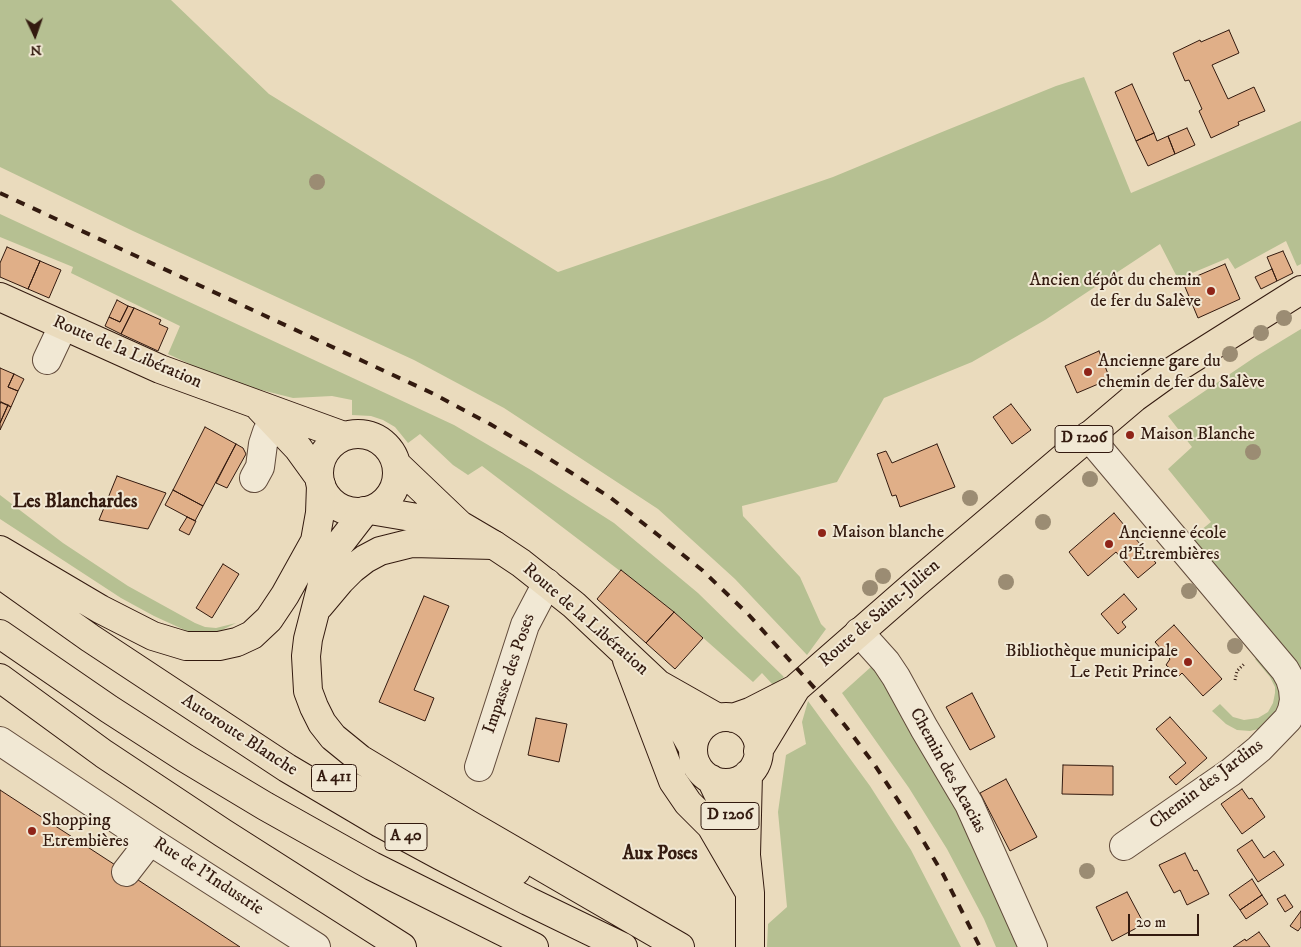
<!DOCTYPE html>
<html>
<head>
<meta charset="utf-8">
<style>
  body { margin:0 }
  #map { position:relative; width:1301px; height:947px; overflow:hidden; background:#eadbbd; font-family:"IM FELL DW Pica",serif }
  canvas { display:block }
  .north { position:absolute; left:10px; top:10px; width:50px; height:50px; -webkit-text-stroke:4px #f1e8d4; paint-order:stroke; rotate:177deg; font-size:14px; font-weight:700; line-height:20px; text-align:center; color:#331a0f }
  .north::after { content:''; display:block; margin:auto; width:18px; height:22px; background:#331a0f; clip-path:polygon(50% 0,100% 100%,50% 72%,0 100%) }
  .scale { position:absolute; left:1128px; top:914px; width:71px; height:22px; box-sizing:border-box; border:2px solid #331a0f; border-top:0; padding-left:6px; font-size:15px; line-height:18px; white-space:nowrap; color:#331a0f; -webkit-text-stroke:4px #f1e8d4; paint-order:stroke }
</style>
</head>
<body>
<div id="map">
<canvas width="1301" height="947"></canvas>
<div class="north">N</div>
<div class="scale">20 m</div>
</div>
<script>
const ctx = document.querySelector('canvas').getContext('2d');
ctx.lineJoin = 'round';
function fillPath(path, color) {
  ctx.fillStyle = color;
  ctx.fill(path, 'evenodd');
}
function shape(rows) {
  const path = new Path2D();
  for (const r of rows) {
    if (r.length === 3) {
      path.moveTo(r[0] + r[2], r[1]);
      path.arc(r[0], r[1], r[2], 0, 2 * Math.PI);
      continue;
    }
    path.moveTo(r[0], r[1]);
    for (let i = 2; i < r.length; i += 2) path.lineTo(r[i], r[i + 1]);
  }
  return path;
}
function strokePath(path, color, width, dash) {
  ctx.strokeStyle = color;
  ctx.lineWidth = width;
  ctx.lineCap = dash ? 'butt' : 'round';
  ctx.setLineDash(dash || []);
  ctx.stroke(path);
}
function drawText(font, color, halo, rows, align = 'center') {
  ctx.font = font + ' "IM FELL DW Pica",serif';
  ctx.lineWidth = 4;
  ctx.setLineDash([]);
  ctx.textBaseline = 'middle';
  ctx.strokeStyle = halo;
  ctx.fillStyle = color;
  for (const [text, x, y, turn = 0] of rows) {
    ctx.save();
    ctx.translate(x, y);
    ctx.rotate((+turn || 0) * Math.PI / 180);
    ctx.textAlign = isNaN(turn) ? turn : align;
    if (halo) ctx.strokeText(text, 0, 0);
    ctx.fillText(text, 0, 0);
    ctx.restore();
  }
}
const green = shape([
  [0,0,171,0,269,94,558,272,833,177,942,132,1056,86,1084,77,1131,193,1301,121,1301,264,1297,266,1286,241,1235,269,1228,258,1178,279,1160,244,1045,320,972,362,884,398,837,482,742,506,743,516,800,577,821,624,826,629,807,655,735,579,658,509,504,408,414,360,133,231,0,167],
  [0,214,454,425,531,470,614,523,698,593,784,677,773,685,762,673,753,682,674,612,482,466,468,475,453,465,420,434,408,443,395,427,383,420,371,416,352,415,352,400,332,396,293,398,226,381,168,354,180,326,71,273,73,267,0,237],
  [1301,329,1301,674,1190,539,1211,522,1168,469,1192,447,1168,416,1255,357],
  [0,495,63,543,128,586,195,623,205,627,216,628,236,623,216,633,198,634,189,632,154,616,121,598,0,519],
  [1263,653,1280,674,1284,706,1263,728,1250,731,1237,730,1226,724,1212,711,1220,704,1233,717,1244,720,1258,718,1268,712,1273,703,1275,693,1275,687,1270,677,1255,659],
  [872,666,882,674,960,809,1023,947,996,947,984,919,947,849,909,788,842,693],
  [808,701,870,786,911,850,961,947,767,947,768,924,787,907,778,812,786,755,806,744,802,722]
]);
const building = shape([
  [1229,30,1239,53,1212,65,1228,99,1254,87,1265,111,1238,122,1239,125,1211,138,1199,111,1202,109,1189,80,1185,81,1173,53,1200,40,1201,42,1229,30],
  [1132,84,1154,133,1136,141,1115,92,1132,84],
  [1187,128,1195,145,1175,154,1168,136,1187,128],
  [1154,133,1157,141,1168,136,1175,154,1148,166,1136,141,1154,133],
  [7,247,40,261,28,289,0,277,0,263,7,247],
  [1283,251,1293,273,1277,281,1267,257,1283,251],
  [40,261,61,270,49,298,28,289,40,261],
  [1225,264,1240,299,1198,318,1183,282,1225,264],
  [1272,269,1277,281,1261,289,1255,277,1272,269],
  [117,300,128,306,120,322,109,317,117,300],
  [128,306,134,308,121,334,105,326,109,317,120,322,128,306],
  [134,308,161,320,159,324,168,328,158,351,121,334,134,308],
  [1099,351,1110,379,1077,393,1065,366,1099,351],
  [0,368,14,374,8,387,18,391,11,407,0,402,0,368],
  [14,374,24,379,18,391,8,387,14,374],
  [1,402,8,405,0,423,0,404,1,402],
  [1011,404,1031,430,1012,444,993,417,1011,404],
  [8,405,11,407,0,430,0,423,8,405],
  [205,427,236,444,203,506,173,490,205,427],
  [236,444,243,448,246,454,227,488,216,483,236,444],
  [937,444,955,487,900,507,896,495,892,496,877,454,886,451,892,463,937,444],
  [117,476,166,493,148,529,99,520,117,476],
  [173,490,203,506,195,521,165,505,173,490],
  [1114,513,1156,563,1138,578,1116,552,1088,576,1069,552,1114,513],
  [187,517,196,521,189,535,179,530,187,517],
  [223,564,239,574,212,618,196,608,223,564],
  [621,570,674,612,646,643,597,599,621,570],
  [1124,594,1137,609,1122,622,1126,627,1118,634,1101,614,1124,594],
  [424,596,449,606,414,690,434,698,425,721,379,702,424,596],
  [674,612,703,638,675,669,646,643,674,612],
  [1174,625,1222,679,1203,696,1182,673,1179,676,1166,665,1170,659,1155,642,1174,625],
  [972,693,995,737,970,750,946,707,972,693],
  [1170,717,1207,758,1176,785,1169,777,1186,763,1156,729,1170,717],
  [536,718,567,724,559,762,528,755,536,718],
  [1063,765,1113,766,1113,795,1062,794,1063,765],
  [1006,779,1037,837,1010,851,980,793,1006,779],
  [1242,789,1249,799,1252,798,1265,817,1242,834,1221,804,1242,789],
  [0,790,126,872,240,947,0,947,0,790],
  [1252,840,1264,858,1274,851,1284,865,1258,882,1237,850,1252,840],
  [1185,853,1194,871,1197,870,1209,894,1187,905,1180,890,1174,893,1159,865,1185,853],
  [1252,879,1262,895,1240,910,1229,895,1252,879],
  [1127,892,1144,924,1112,941,1096,907,1127,892],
  [1262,895,1268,904,1246,919,1240,910,1262,895],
  [1285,895,1293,907,1285,912,1277,899,1285,895],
  [1301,911,1301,927,1298,931,1290,926,1301,911],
  [1259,932,1270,947,1233,947,1245,939,1246,941,1259,932]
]);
const path = shape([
  [1235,680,1237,671,1245,663]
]);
const minor = shape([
  [47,360,63,326],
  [1088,436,1285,670,1290,679,1293,689,1294,700,1292,710,1288,719,1259,749,1231,772,1124,846],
  [254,478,260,467,263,444,267,432,273,422],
  [859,632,886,662,896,677,924,728,969,804,1033,947],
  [0,741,150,841,316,947],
  [479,767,525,625,547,583],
  [126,872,150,841]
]);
const major = shape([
  [0,297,160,369,344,436],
  [260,408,298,448,319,477],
  [358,473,39],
  [396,464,460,525,494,545,521,563,574,605,658,684,718,718],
  [370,510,459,525],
  [627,660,673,781,688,803,711,826,750,893],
  [658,686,693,748],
  [726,750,33],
  [733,718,750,712,795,689,915,584,1134,398,1166,375,1301,290],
  [758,751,795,690],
  [748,774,746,855,750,893,750,947],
  [711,779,743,846]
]);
const highway = shape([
  [365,511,338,546,326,569,308,639,306,656,308,691,314,707,322,723,333,737,360,759,468,824,680,947],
  [0,550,100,609,153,636,186,646,219,646,237,642,252,635,269,619,285,595,315,541,320,513,321,485],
  [0,574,90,638,287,768,380,823,441,856,528,901,623,947],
  [319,606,340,581,352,569,365,559,380,551,412,543,494,545],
  [0,634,109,709,185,758,265,806,372,866,534,947],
  [0,678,104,754,223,833,402,947],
  [352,787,469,849,516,871]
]);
const rail = shape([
  [0,193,434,394,490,424,548,458,611,498,658,535,702,570,748,614,819,693,847,728,874,764,909,817,943,874,980,947]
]);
const trees = [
  [317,182],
  [1284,318],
  [1261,333],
  [1230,354],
  [1253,452],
  [1090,479],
  [970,498],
  [1043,522],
  [883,576],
  [1006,582],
  [870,588],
  [1189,591],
  [1235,646],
  [1087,871]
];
const markers = [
  [1211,291,5,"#8f2418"],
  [1088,372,5,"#8f2418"],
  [1130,435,5,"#8f2418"],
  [822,533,5,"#8f2418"],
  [1109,544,5,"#8f2418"],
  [1188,662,5,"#8f2418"],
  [32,831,5,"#8f2418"]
];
const shields = [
  [1084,439,58],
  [334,778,45],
  [730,816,58],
  [406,837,42]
];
const shieldNames = [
  ["D 1206",1084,439],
  ["A 411",334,778],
  ["D 1206",730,816],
  ["A 40",406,837]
];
const poiNames = [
  ["Ancien dépôt du chemin",1201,281,"right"],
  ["de fer du Salève",1201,302,"right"],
  ["Ancienne gare du",1098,362],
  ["chemin de fer du Salève",1098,383],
  ["Maison Blanche",1140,435],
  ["Maison blanche",832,533],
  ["Ancienne école",1119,534],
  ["d'Étrembières",1119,555],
  ["Bibliothèque municipale",1178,652,"right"],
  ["Le Petit Prince",1178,673,"right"],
  ["Shopping",42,821],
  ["Etrembières",42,842]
];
const streetNames = [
  ["Route de la Libération",127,353,23],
  ["Route de Saint-Julien",880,614,-41],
  ["Route de la Libération",585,620,41],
  ["Impasse des Poses",510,674,-71],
  ["Autoroute Blanche",239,736,33],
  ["Chemin des Acacias",947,771,61],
  ["Chemin des Jardins",1207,785,-37],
  ["Rue de l'Industrie",208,877,33]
];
const neighbourhoodNames = [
  ["Les Blanchardes",75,503],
  ["Aux Poses",660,855]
];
fillPath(green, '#b6c092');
fillPath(building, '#e0af88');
strokePath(building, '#331a0f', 1);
strokePath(minor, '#614a3a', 30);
strokePath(major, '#331a0f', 30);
strokePath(highway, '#331a0f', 30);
strokePath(path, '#331a0f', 3, [1, 2.5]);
strokePath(minor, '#f1e8d4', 28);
strokePath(major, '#eadbbd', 28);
strokePath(highway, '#eadbbd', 28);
strokePath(rail, '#331a0f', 4, [9, 9]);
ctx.fillStyle = '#9b8c73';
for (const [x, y] of trees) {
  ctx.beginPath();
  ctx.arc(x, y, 8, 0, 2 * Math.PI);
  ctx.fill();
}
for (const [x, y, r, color] of markers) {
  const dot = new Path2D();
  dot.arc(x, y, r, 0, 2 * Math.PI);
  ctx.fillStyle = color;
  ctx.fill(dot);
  strokePath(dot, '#f1e8d4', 2);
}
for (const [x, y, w] of shields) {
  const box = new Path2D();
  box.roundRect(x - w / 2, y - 13.5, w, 27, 4);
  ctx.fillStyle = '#f1e8d4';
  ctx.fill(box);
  strokePath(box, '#331a0f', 1);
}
drawText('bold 16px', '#331a0f', null, shieldNames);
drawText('18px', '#331a0f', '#f1e8d4', poiNames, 'left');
drawText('18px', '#331a0f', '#f1e8d4', streetNames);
drawText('bold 19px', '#331a0f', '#f1e8d4', neighbourhoodNames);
</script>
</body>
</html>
